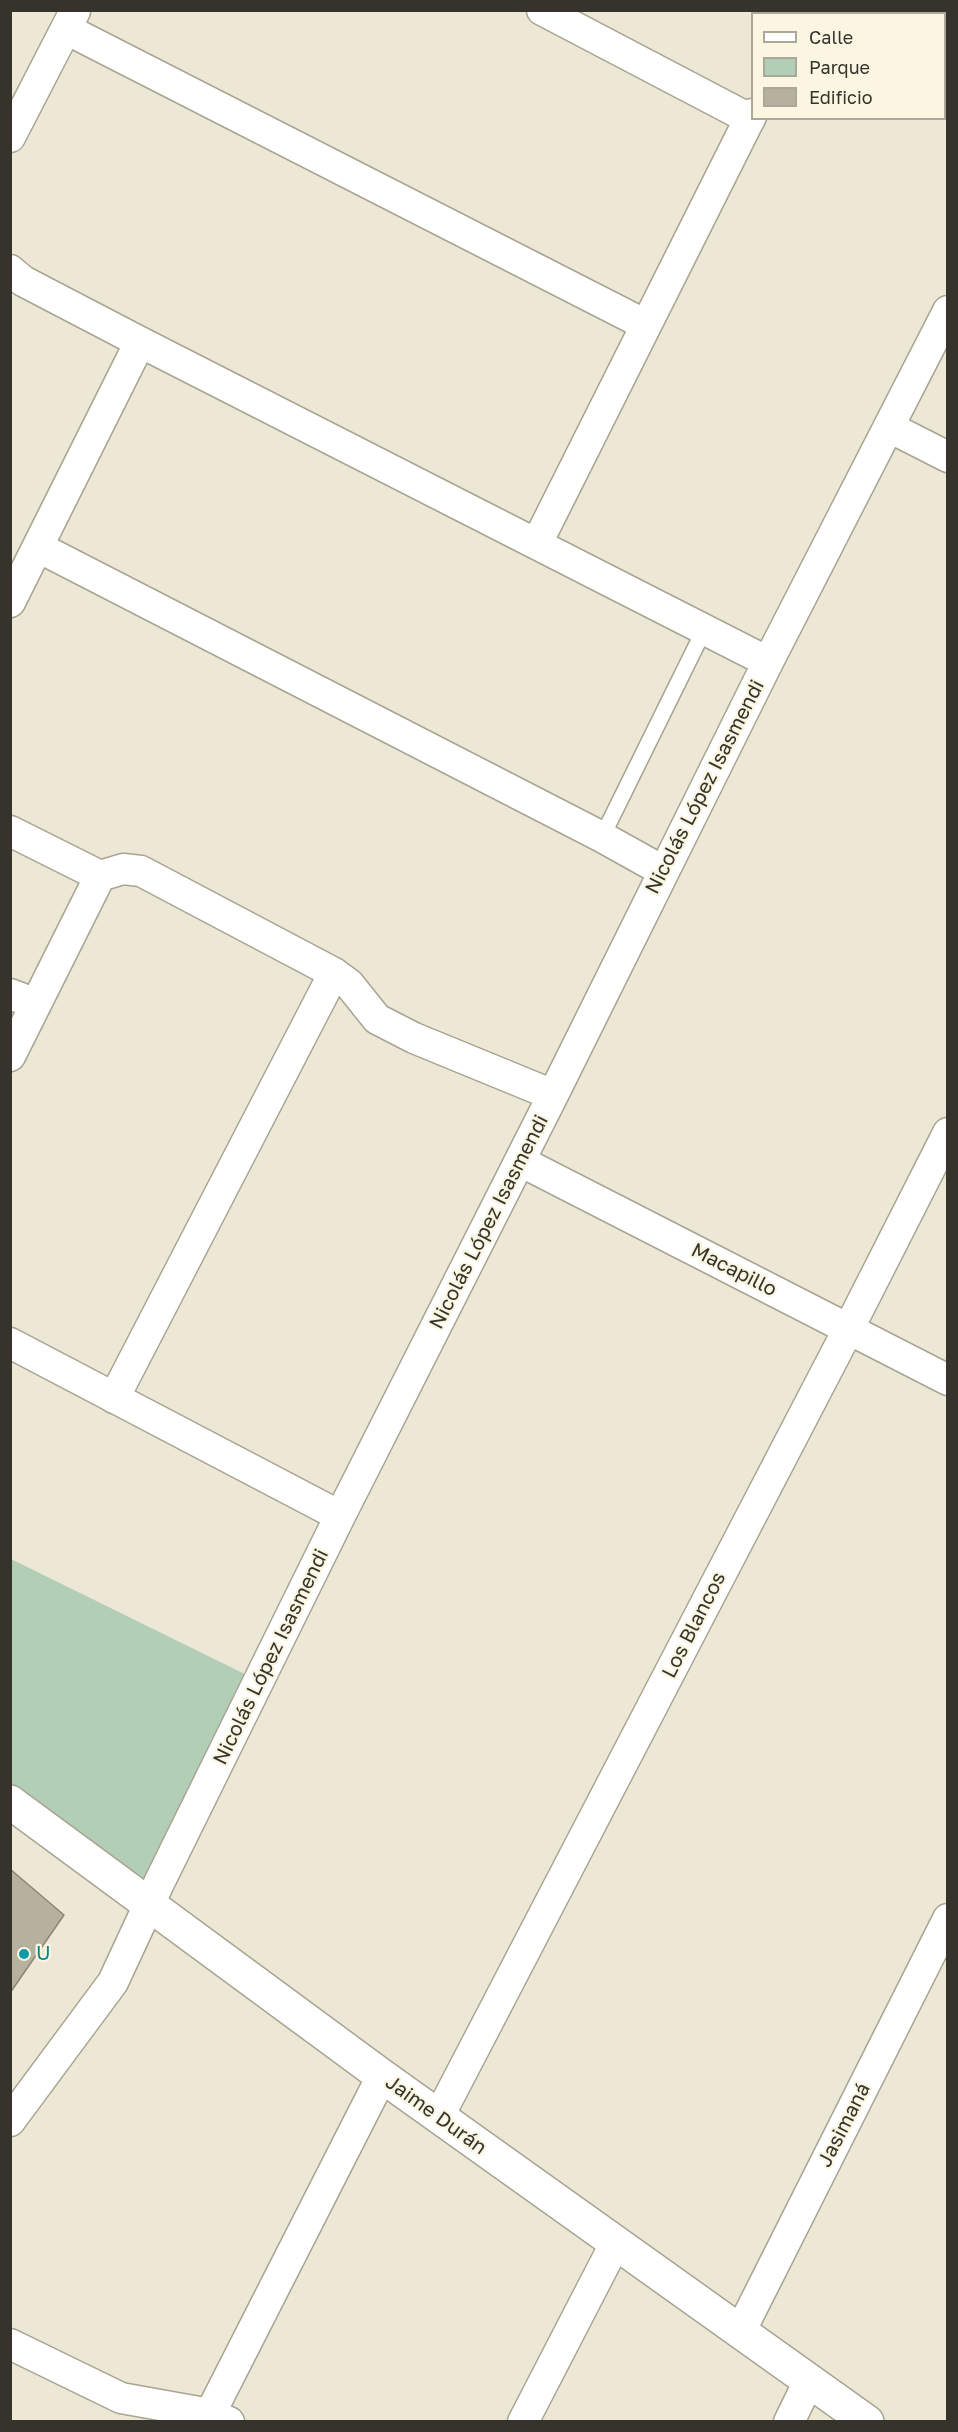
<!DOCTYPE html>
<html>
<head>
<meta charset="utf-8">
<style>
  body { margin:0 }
  #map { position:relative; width:958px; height:2432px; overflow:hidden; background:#ede8d5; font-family:"Golos Text",sans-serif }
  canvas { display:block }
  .frame { position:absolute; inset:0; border:12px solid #35332b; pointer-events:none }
  .legend { position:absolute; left:751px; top:12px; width:195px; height:108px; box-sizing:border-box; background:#faf6e2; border:2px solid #aba899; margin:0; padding:8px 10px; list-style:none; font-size:18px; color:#35332b }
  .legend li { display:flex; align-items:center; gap:12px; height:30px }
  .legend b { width:30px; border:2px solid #aba899 }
</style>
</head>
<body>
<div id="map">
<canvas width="958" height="2432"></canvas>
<div class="frame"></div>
<ul class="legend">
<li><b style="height:8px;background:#fff"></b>Calle</li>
<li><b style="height:16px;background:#b3ceb6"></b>Parque</li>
<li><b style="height:16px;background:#b6b19f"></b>Edificio</li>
</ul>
</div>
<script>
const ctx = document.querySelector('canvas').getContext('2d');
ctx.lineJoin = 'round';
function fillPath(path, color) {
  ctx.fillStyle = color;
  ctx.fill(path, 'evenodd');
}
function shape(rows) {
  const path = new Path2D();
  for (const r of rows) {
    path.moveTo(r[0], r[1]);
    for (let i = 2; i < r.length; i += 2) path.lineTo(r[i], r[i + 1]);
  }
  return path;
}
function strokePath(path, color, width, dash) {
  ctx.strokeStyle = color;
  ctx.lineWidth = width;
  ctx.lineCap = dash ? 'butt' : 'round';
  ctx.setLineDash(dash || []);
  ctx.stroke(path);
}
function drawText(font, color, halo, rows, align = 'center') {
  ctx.font = font + ' "Golos Text",sans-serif';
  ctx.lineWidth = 4.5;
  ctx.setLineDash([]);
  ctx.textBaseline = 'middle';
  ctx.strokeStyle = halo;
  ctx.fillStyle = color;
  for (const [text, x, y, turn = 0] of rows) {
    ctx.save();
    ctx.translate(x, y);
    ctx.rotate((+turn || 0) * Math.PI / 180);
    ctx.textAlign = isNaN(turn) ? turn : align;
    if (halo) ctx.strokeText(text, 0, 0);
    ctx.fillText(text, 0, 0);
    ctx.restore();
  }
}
const green = shape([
  [11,1559,259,1681,149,1903,11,1802]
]);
const building = shape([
  [10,1869,64,1915,10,1993,10,1869]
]);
const lane = shape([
  [602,837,705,628]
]);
const street = shape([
  [542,10,750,119],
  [806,14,808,10],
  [66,29,646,325],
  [10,137,75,11],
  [10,270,23,281,140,342,768,662],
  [889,427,948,457],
  [537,543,752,114],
  [38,547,602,837,663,871],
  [10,602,140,342],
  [10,831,100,876,123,869,141,871,334,973,349,984,377,1019,414,1038,553,1095],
  [10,994,36,1004],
  [10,1056,100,876],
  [520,1161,948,1380],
  [10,1343,340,1516],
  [114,1398,334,973],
  [439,2116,849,1328,948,1133],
  [10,2121,113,1982,159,1883,340,1516,553,1095,768,662,948,311],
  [741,2330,948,1919],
  [10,2344,121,2398,210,2414,229,2422],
  [210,2414,382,2076],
  [523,2422,615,2244],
  [789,2422,809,2381]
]);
const secondary = shape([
  [10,1802,382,2076,867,2422]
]);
const markers = [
  [24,1954,6,"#0f9aa8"]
];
const streetNames = [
  ["Nicolás López Isasmendi",705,787,-63],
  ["Nicolás López Isasmendi",489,1222,-63],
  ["Macapillo",734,1270,27],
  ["Los Blancos",694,1625,-63],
  ["Nicolás López Isasmendi",271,1657,-64],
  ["Jaime Durán",436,2115,36],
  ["Jasimaná",844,2125,-63]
];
const cultureNames = [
  ["U",36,1954]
];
fillPath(green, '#b3ceb6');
fillPath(building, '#b6b19f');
strokePath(building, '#8b8775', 1.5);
strokePath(lane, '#a8a492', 18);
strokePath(street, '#a8a492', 33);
strokePath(secondary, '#a8a492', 36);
strokePath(lane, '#fff', 15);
strokePath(street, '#fff', 30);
strokePath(secondary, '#fff', 33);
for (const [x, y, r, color] of markers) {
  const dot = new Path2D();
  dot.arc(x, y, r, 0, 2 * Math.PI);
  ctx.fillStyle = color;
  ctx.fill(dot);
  strokePath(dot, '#faf6e2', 2);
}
drawText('20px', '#35332b', '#faf6e2', streetNames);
drawText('20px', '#0d838f', '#faf6e2', cultureNames, 'left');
</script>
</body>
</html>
